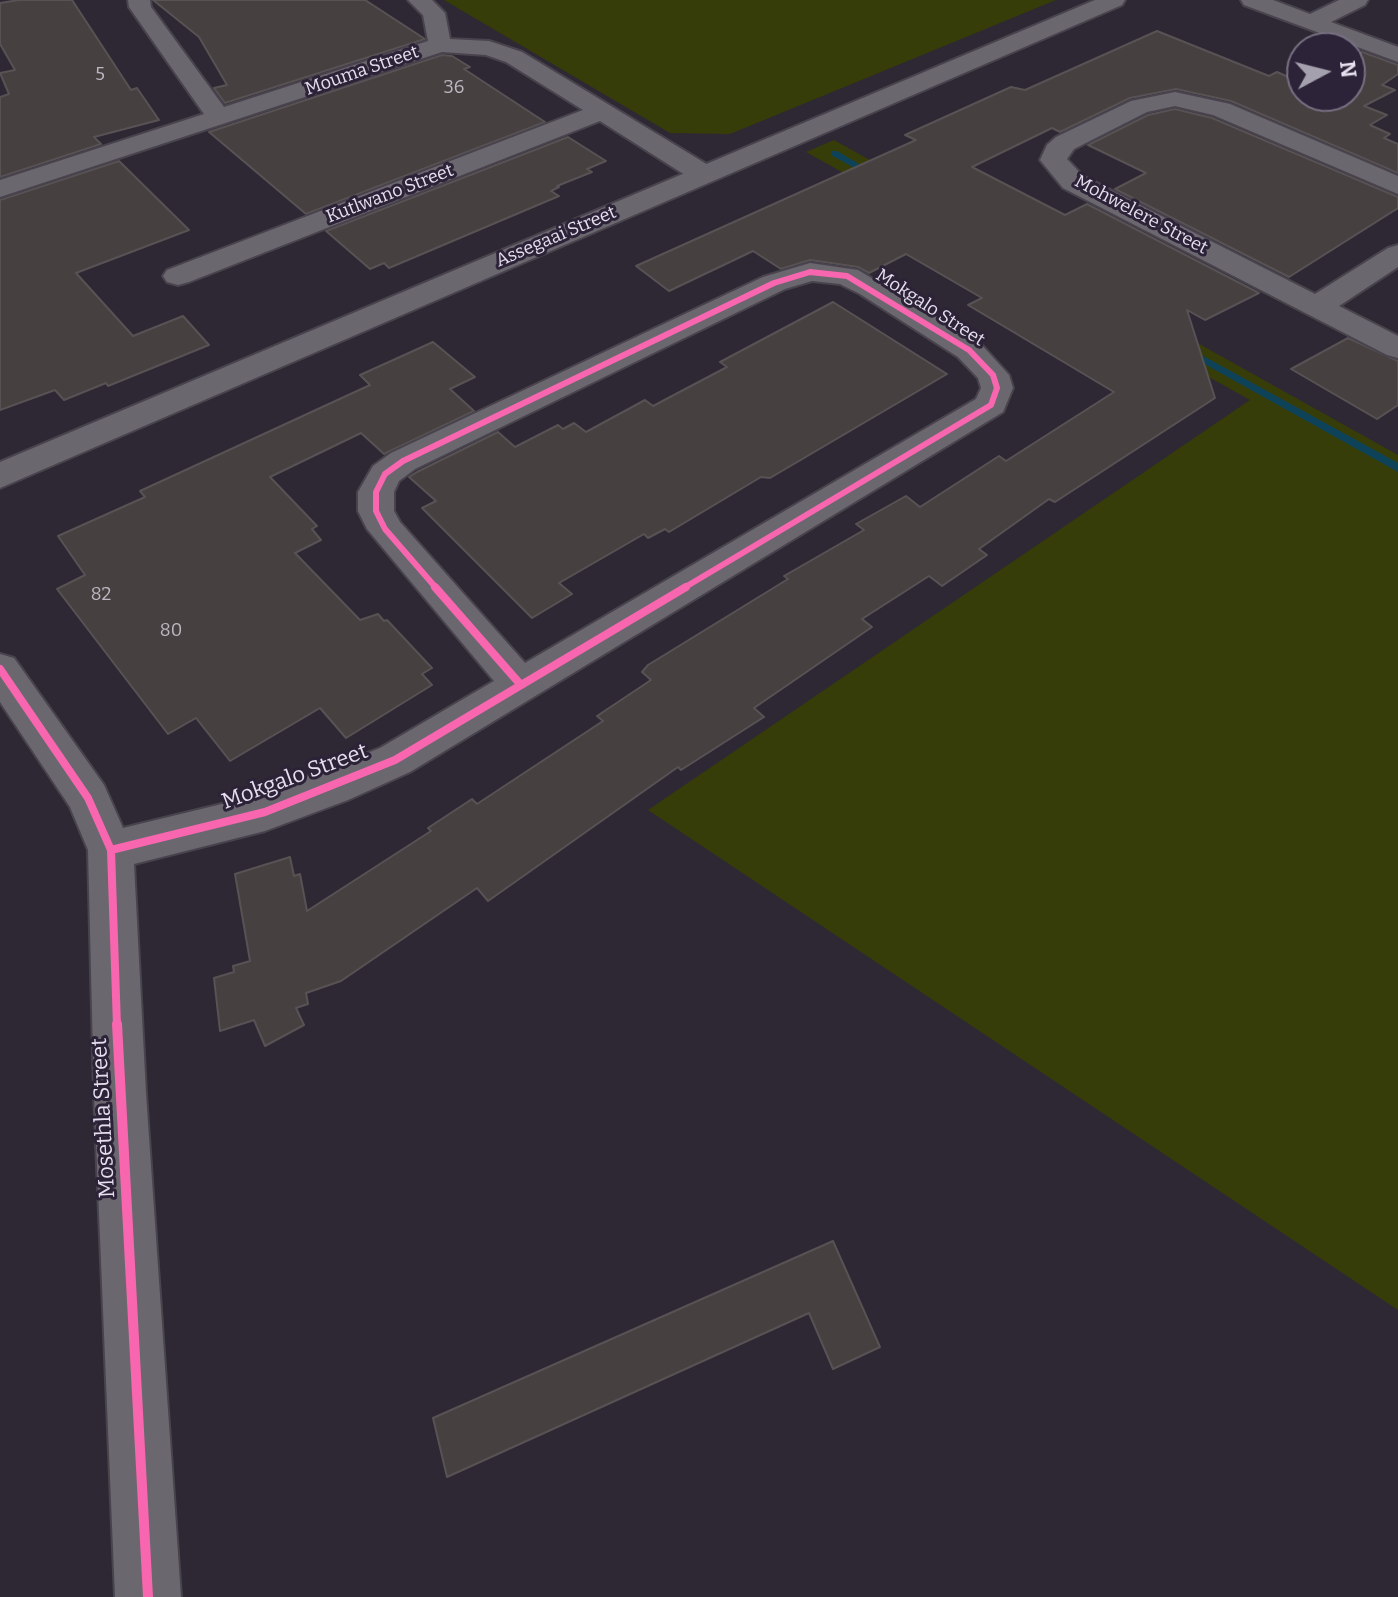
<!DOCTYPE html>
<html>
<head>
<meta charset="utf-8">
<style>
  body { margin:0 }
  #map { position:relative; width:1398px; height:1597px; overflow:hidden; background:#2d2833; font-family:Bitter,serif }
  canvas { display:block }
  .north { position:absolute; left:1286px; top:32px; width:80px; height:80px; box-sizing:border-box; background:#2c2338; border:2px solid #766f81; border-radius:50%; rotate:83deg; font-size:22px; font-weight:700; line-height:32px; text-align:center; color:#e6e0ee }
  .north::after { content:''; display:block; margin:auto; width:28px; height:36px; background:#a5a0ad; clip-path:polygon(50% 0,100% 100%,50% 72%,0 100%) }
</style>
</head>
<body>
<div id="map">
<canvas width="1398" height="1597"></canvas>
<div class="north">N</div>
</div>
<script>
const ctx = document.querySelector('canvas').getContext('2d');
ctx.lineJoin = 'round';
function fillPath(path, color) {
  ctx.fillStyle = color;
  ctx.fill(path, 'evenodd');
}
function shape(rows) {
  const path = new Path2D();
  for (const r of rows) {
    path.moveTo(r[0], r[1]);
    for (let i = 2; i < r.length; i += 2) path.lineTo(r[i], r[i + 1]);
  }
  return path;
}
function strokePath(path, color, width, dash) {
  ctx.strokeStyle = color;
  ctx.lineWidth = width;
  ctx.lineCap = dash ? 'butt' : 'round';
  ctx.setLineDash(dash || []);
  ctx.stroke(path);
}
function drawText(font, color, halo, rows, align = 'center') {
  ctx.font = font + ' Bitter,serif';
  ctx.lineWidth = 6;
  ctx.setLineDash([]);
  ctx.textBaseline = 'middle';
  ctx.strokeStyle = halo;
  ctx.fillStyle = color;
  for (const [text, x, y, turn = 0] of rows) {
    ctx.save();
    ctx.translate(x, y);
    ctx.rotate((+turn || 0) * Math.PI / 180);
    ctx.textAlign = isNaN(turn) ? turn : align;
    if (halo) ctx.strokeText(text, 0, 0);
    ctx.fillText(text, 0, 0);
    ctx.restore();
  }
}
const green = shape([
  [444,0,1056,0,730,134,670,133],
  [834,140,1398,455,1398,1310,648,810,1250,400,806,152]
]);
const stream = shape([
  [831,151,837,151,876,174,869,176,831,155,831,151],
  [1187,347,1398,463,1398,472,1183,352,1182,350,1187,347]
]);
const building = shape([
  [19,0,72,0,131,90,137,88,159,120,94,137,101,144,0,177,0,97,9,94,0,73,15,70,0,44,0,3,19,0],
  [153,0,365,0,425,39,225,103,214,88,227,85,199,37,153,0],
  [1157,31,1269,76,1277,72,1302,83,1302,96,1350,96,1350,58,1362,52,1398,65,1398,74,1382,85,1395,90,1364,106,1387,115,1370,125,1390,134,1384,138,1398,144,1398,173,1231,101,1176,89,1130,98,1060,132,1052,128,972,167,1065,215,1087,204,1259,293,1205,320,1187,310,1215,398,1055,502,1049,499,979,549,987,555,942,586,929,576,862,619,872,627,754,708,764,717,681,770,678,767,488,901,477,888,341,981,306,993,308,1004,296,1008,304,1025,265,1046,254,1020,220,1031,214,978,234,972,233,966,250,961,235,874,290,857,294,876,300,874,307,911,431,831,428,828,472,799,477,804,603,721,597,716,651,680,642,672,648,665,788,579,784,576,864,530,856,524,906,496,920,507,999,456,1006,461,1114,392,968,305,982,298,906,254,869,273,858,267,810,260,781,269,753,251,669,291,636,266,916,140,905,135,1011,87,1025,90,1157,31],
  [442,55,452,56,470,67,464,69,545,122,306,214,209,132,442,55],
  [1175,109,1212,118,1398,197,1398,208,1289,277,1115,189,1146,173,1088,145,1148,115,1175,109],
  [568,137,606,161,587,169,592,172,557,186,559,187,551,191,559,196,389,268,384,263,370,269,326,231,568,137],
  [119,161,189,230,76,273,133,336,183,316,209,345,108,386,106,383,64,400,55,390,0,410,0,200,119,161],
  [833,302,947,374,770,478,761,477,669,532,665,529,648,538,644,534,559,583,572,594,532,618,422,508,436,501,409,477,417,472,498,432,515,447,558,425,563,429,574,423,586,432,645,400,653,406,727,367,720,362,833,302],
  [1348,338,1398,361,1398,405,1377,419,1291,369,1348,338],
  [433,342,475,377,450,389,474,411,384,454,361,433,270,477,317,526,312,529,321,540,295,553,360,620,378,614,384,621,387,620,432,668,422,674,432,685,346,738,320,708,230,761,196,718,168,734,57,589,85,575,58,536,145,497,140,491,370,385,360,375,433,342],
  [833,1241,880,1347,833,1369,809,1313,447,1477,433,1418,833,1241]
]);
const street = shape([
  [128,0,150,0,151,7,224,107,428,41,423,15,408,0,432,0,445,13,450,39,489,41,522,52,713,168,717,174,713,180,693,180,600,121,189,282,178,285,167,282,163,276,167,270,583,110,506,62,486,55,442,52,0,197,0,180,204,114,129,7,128,0],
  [1241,0,1273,0,1310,14,1339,0,1368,0,1365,5,1331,22,1398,47,1398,62,1244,5,1241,0],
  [1175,92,1230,104,1398,176,1398,194,1213,115,1175,106,1147,112,1074,149,1067,159,1083,176,1315,294,1388,248,1398,245,1398,267,1339,306,1398,336,1398,358,1387,355,1063,188,1040,160,1047,145,1056,137,1131,101,1175,92],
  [810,263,858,270,980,343,1009,375,1013,388,1003,412,410,772,348,800,265,831,134,864,146,1094,181,1597,115,1597,94,1094,88,850,70,807,0,702,0,654,14,658,104,785,123,828,263,794,380,748,494,681,367,529,358,511,358,492,373,466,391,453,763,277,810,263],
  [812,281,840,284,860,294,958,357,978,378,981,388,976,399,525,663,400,522,394,511,394,492,399,481,415,469,785,289,812,281]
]);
const secondary = shape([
  [1095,0,1125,0,1122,5,0,488,0,462,1095,0]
]);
const cyclewayFar2 = shape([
  [437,589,385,529,376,511,376,492,385,474,403,461,774,283,810,272,847,276,969,350,993,375,997,388,991,405,682,589]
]);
const cyclewayFar1 = shape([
  [435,587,520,684],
  [0,669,88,798,111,850,117,1026],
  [111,850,265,812,395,760,686,587]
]);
const cycleway = shape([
  [117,1024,148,1597]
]);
const farStreetnames = [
  ["Mouma Street",362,71,-19],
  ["Kutlwano Street",390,194,-21],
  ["Mohwelere Street",1141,215,28],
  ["Assegaai Street",556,237,-23],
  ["Mokgalo Street",930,308,33]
];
const numberNames = [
  ["5",100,75],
  ["36",454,88],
  ["82",101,595],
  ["80",171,631]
];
const streetNames = [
  ["Mokgalo Street",295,777,-20],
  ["Mosethla Street",104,1118,-93]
];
fillPath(green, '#373d09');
fillPath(stream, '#0e4259');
fillPath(building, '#464041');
strokePath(building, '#585254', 2);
strokePath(street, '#48434d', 4);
strokePath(secondary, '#48434d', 4);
fillPath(street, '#6b676f');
fillPath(secondary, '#6b676f');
strokePath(cyclewayFar2, '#f766af', 6);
strokePath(cyclewayFar1, '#f766af', 8);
strokePath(cycleway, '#f766af', 10);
drawText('18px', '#e6e0ee', '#2c2338', farStreetnames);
drawText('18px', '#beb8c3', null, numberNames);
drawText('22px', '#e6e0ee', '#2c2338', streetNames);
</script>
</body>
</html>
